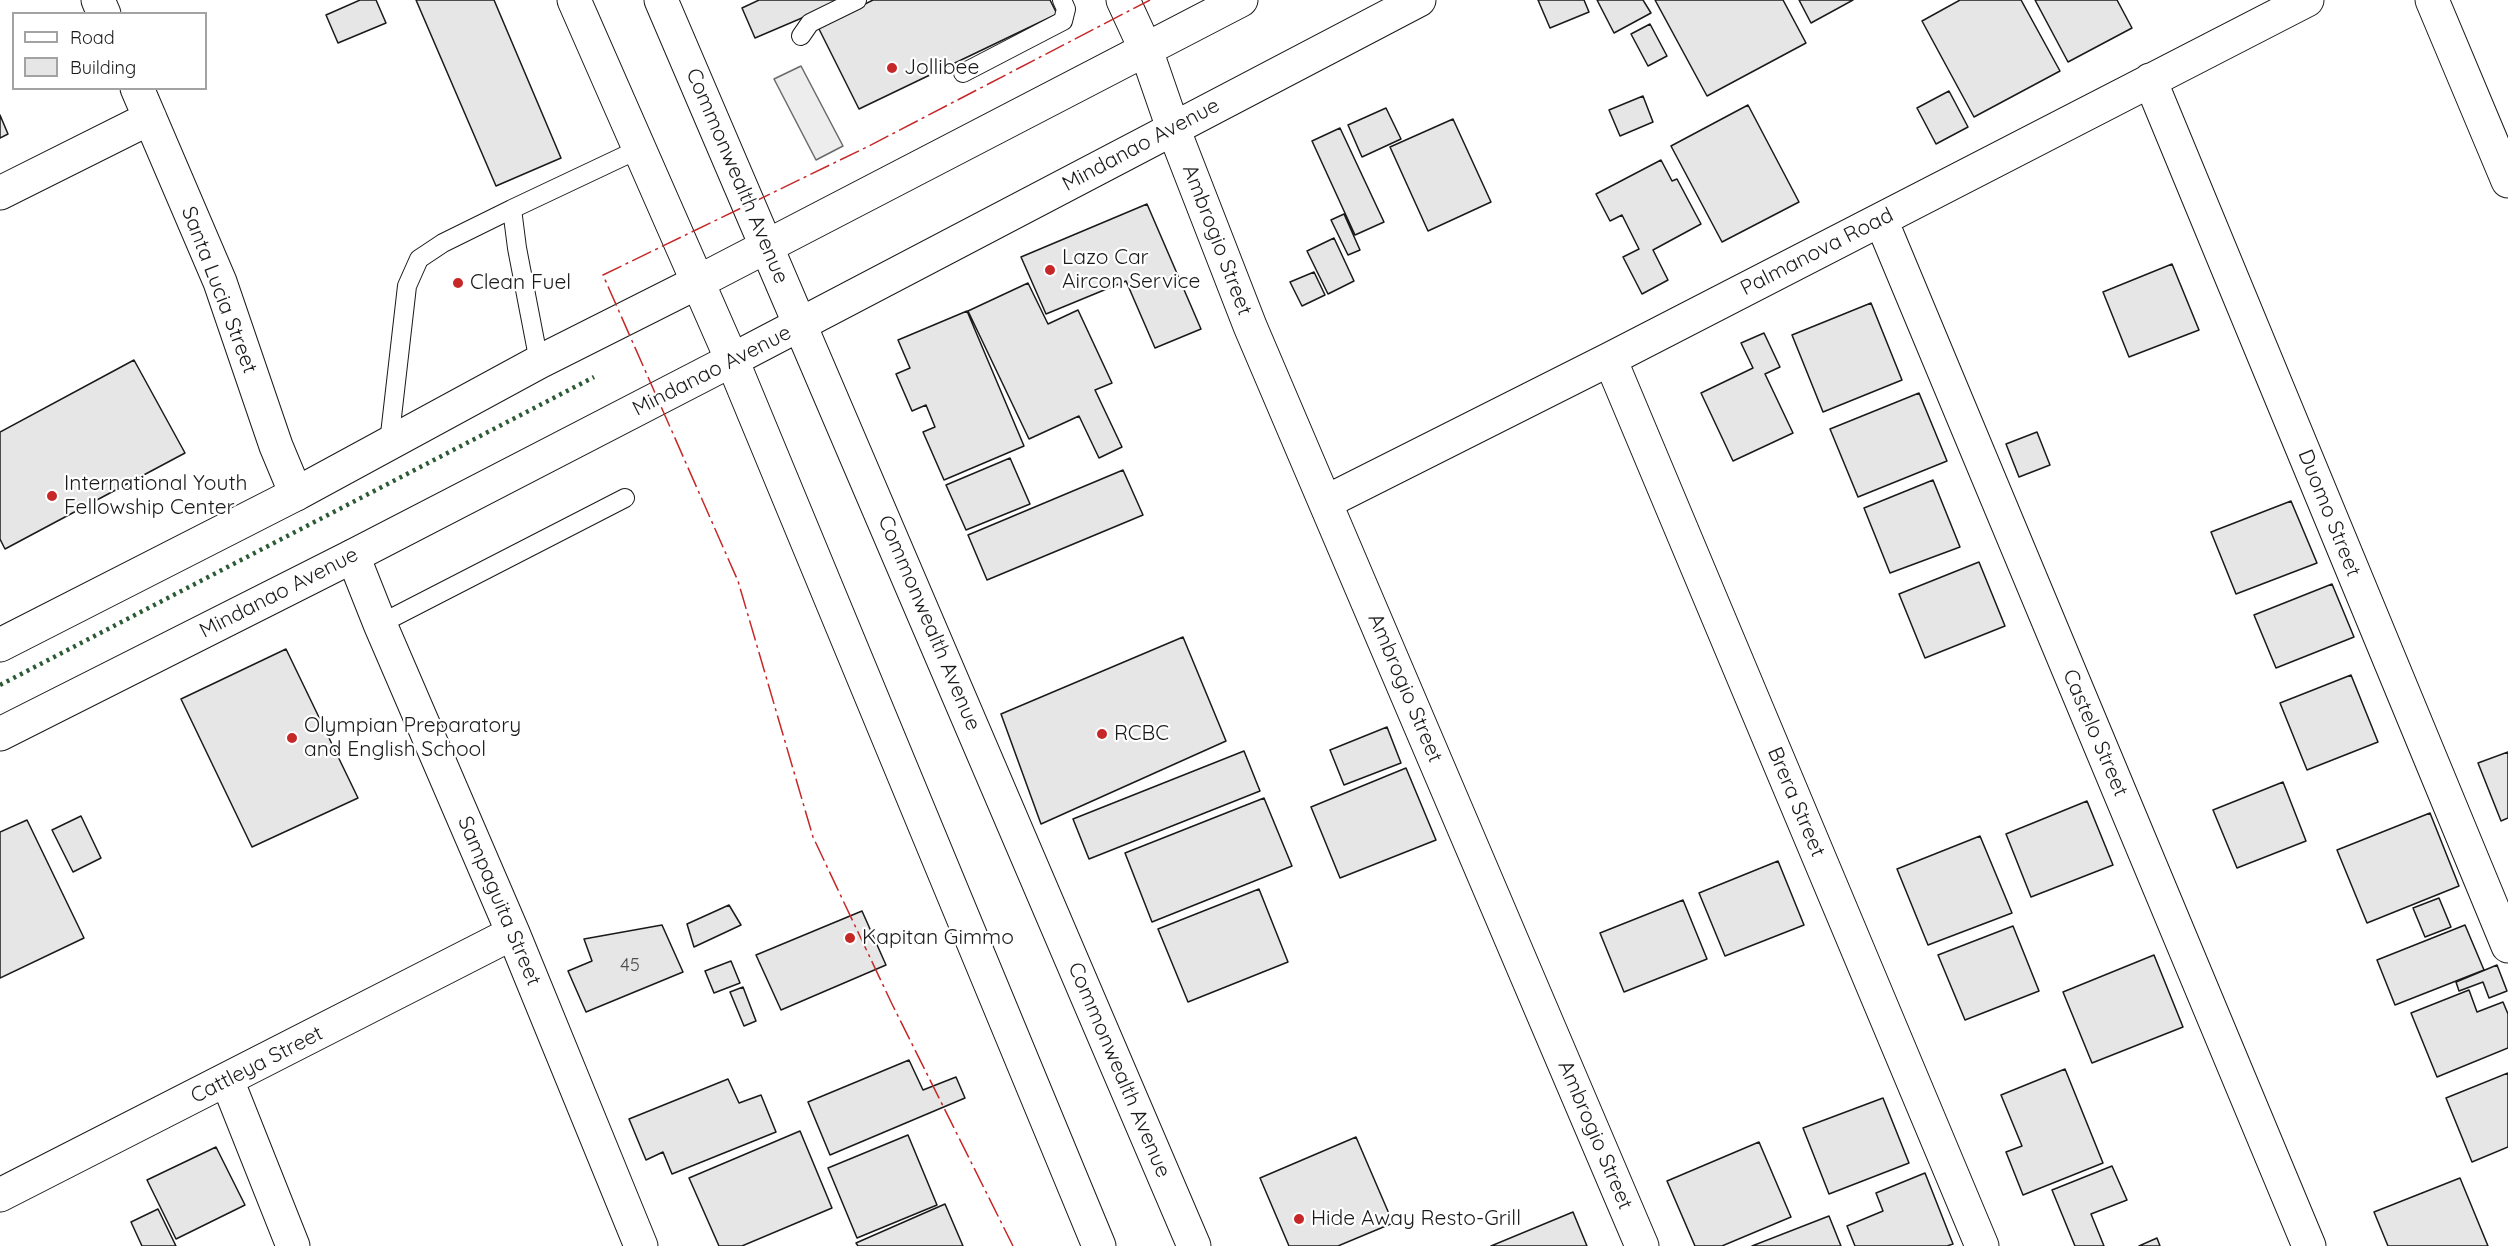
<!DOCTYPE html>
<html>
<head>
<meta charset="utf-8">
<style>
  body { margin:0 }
  #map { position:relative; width:2508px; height:1246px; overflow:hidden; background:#fff; font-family:Quicksand,sans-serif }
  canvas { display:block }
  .legend { position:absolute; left:12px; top:12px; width:195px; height:78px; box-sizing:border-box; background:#fff; border:2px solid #a3a3a3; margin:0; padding:8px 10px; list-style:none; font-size:18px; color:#1a1a1a }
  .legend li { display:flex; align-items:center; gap:12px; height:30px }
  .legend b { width:30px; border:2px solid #a3a3a3 }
</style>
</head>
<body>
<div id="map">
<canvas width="2508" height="1246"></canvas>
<ul class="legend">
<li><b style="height:8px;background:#fff"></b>Road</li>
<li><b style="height:16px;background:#e6e6e6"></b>Building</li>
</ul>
</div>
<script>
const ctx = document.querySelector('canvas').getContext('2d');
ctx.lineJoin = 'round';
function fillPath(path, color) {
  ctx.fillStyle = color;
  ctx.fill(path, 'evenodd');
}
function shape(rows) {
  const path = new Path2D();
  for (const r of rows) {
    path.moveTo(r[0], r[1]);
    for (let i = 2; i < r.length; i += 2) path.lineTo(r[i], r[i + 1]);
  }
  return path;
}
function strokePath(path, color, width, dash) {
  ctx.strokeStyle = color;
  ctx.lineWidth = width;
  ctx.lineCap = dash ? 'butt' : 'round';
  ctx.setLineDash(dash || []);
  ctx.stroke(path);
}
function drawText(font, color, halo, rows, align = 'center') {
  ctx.font = font + ' Quicksand,sans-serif';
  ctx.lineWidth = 4.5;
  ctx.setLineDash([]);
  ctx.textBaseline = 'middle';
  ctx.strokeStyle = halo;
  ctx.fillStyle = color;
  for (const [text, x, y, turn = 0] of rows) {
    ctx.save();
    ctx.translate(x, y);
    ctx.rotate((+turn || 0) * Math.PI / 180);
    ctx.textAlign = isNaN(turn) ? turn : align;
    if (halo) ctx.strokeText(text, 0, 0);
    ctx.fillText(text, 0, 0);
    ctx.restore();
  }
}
const parking = shape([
  [801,66,843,146,816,160,774,79,801,66]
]);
const building = shape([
  [360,0,376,0,386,23,338,43,326,15,360,0],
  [416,0,494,0,561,158,496,186,416,0],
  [759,0,844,0,755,38,742,8,759,0],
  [873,0,1050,0,1057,14,859,109,818,27,873,0],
  [1538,0,1584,0,1589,12,1550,28,1538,0],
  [1597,0,1643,0,1651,13,1614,33,1597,0],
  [1655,0,1783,0,1806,43,1707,96,1655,0],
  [1799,0,1853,0,1811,23,1799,0],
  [1960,0,2021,0,2060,71,1974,117,1922,21,1960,0],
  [2035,0,2117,0,2132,28,2068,62,2035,0],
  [1650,24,1667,56,1648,66,1631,34,1650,24],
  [1949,91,1968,127,1936,144,1917,108,1949,91],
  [1643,96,1653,122,1620,136,1609,110,1643,96],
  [1748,105,1799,202,1722,242,1671,146,1748,105],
  [1386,108,1401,139,1362,157,1348,125,1386,108],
  [0,115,8,134,0,138,0,115],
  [1453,119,1491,202,1428,231,1390,147,1453,119],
  [1340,128,1384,222,1355,235,1312,141,1340,128],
  [1661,160,1672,181,1677,179,1701,224,1653,250,1668,280,1642,294,1623,257,1639,249,1622,215,1610,221,1596,194,1661,160],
  [1147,204,1201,329,1155,348,1126,281,1046,314,1021,257,1147,204],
  [1344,214,1360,250,1348,255,1331,220,1344,214],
  [1334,238,1354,281,1328,294,1307,251,1334,238],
  [2172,264,2199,330,2129,357,2103,292,2172,264],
  [1314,272,1325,295,1302,306,1290,282,1314,272],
  [1028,283,1048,324,1078,310,1112,383,1095,390,1122,447,1099,458,1079,416,1029,439,968,311,1028,283],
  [1871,303,1902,380,1823,412,1792,335,1871,303],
  [967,311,1024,446,944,480,923,432,935,427,926,405,912,411,896,374,910,368,898,340,967,311],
  [1764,333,1780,367,1765,374,1793,433,1733,461,1701,393,1753,368,1741,343,1764,333],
  [134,360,185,453,5,549,0,539,0,432,134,360],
  [1919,393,1947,461,1858,497,1830,429,1919,393],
  [2037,432,2050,465,2019,477,2006,444,2037,432],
  [1010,458,1030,504,966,530,946,485,1010,458],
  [1123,470,1143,515,987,580,968,535,1123,470],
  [1933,480,1960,547,1890,573,1864,508,1933,480],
  [2291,501,2317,563,2236,594,2211,532,2291,501],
  [1979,562,2005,626,1925,658,1899,594,1979,562],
  [2332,584,2354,637,2276,668,2254,615,2332,584],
  [1183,637,1226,741,1041,824,1001,714,1183,637],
  [286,649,358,798,252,847,181,699,286,649],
  [2351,675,2378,742,2307,770,2280,703,2351,675],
  [1387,727,1401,763,1344,785,1330,750,1387,727],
  [1244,751,1260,791,1089,859,1073,819,1244,751],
  [2508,752,2508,818,2501,821,2478,763,2508,752],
  [1406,768,1436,840,1340,878,1311,807,1406,768],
  [2283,782,2306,841,2237,868,2213,810,2283,782],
  [1264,798,1292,866,1152,922,1125,853,1264,798],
  [2087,801,2113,865,2031,897,2006,834,2087,801],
  [2430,813,2459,886,2367,923,2337,850,2430,813],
  [81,816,101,858,73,872,52,830,81,816],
  [27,820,84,938,0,978,0,832,27,820],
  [1980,836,2012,913,1928,945,1897,869,1980,836],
  [1778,861,1804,925,1725,956,1699,893,1778,861],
  [1259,889,1288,962,1188,1002,1158,929,1259,889],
  [2439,898,2451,927,2425,937,2413,908,2439,898],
  [1683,900,1707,959,1624,992,1600,933,1683,900],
  [729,905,741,925,694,947,687,924,729,905],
  [862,911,886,965,781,1010,756,955,862,911],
  [662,925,683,972,586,1012,568,971,592,961,584,939,662,925],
  [2465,925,2484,970,2395,1005,2377,960,2465,925],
  [2013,926,2039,991,1965,1020,1938,955,2013,926],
  [2154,955,2183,1027,2092,1063,2063,992,2154,955],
  [731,961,740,983,714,993,705,971,731,961],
  [2497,965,2507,991,2489,998,2483,982,2459,991,2456,982,2497,965],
  [743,987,756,1021,744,1026,730,992,743,987],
  [2469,990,2477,1012,2503,1002,2508,1014,2508,1048,2437,1077,2411,1013,2469,990],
  [909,1060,923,1090,956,1077,965,1098,830,1155,808,1102,909,1060],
  [2065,1069,2103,1163,2023,1195,2006,1152,2022,1146,2001,1095,2065,1069],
  [2508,1073,2508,1147,2472,1162,2446,1098,2508,1073],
  [728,1079,739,1103,761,1095,776,1132,672,1174,663,1152,646,1160,629,1119,728,1079],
  [1883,1098,1909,1163,1829,1194,1803,1128,1883,1098],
  [800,1131,832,1208,742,1246,719,1246,689,1178,800,1131],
  [908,1135,937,1205,857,1238,828,1168,908,1135],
  [1356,1137,1393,1223,1338,1246,1289,1246,1260,1178,1356,1137],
  [1759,1142,1791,1217,1722,1246,1695,1246,1667,1181,1759,1142],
  [216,1147,245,1205,176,1239,147,1180,216,1147],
  [2112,1166,2127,1200,2091,1214,2104,1246,2075,1246,2052,1190,2112,1166],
  [1925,1173,1953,1244,1947,1246,1855,1246,1847,1226,1883,1211,1876,1193,1925,1173],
  [2460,1178,2488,1246,2388,1246,2374,1212,2460,1178],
  [945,1204,963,1246,858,1246,856,1243,945,1204],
  [158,1209,176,1246,142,1246,131,1222,158,1209],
  [1573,1212,1587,1246,1491,1246,1573,1212],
  [1829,1216,1841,1246,1752,1246,1829,1216],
  [2157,1238,2160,1246,2139,1246,2157,1238]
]);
const service = shape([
  [801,36,810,23,857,0],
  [963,73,1063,21,1066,9,1062,0],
  [539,362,517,248,512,209,639,149],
  [389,443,407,286,419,259,443,243,512,209],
  [380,624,625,498]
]);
const minor = shape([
  [98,0,104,14],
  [1123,0,1146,50],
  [2432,0,2508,181],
  [2150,80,2508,946],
  [137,88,220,282,276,446,296,494],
  [1173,128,1250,326,1642,1246],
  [0,193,150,118],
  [1881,220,2309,1246],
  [1610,359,1982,1246],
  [1326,502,1610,359,2307,0],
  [353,556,380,624,513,933,641,1246],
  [227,1080,293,1246],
  [0,1195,513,933]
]);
const tertiary = shape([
  [0,645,296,494,539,362,698,282],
  [0,734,353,556,732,360]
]);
const secondary = shape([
  [1146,50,1173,128],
  [698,282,1241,0],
  [732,360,1419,0]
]);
const primary = shape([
  [574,0,732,360,1099,1246],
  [661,0,1194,1246]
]);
const hedge = shape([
  [0,685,594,377]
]);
const power = shape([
  [1013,1246,892,1004,813,837,738,581,603,275,869,146,1150,0]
]);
const markers = [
  [892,68,6,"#c62828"],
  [1050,270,6,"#c62828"],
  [458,283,6,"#c62828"],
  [52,496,6,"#c62828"],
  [1102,734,6,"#c62828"],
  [292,738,6,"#c62828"],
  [850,938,6,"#c62828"],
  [1299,1219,6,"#c62828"]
];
const numberNames = [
  ["45",630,966]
];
const poiNames = [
  ["Jollibee",904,68],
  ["Lazo Car",1062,258],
  ["Aircon Service",1062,282],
  ["Clean Fuel",470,283],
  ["International Youth",64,484],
  ["Fellowship Center",64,508],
  ["Olympian Preparatory",304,726],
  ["and English School",304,750],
  ["RCBC",1114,734],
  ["Kapitan Gimmo",862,938],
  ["Hide Away Resto-Grill",1311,1219]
];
const streetNames = [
  ["Mindanao Avenue",1141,145,-28],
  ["Commonwealth Avenue",737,176,67],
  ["Ambrogio Street",1217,240,69],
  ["Palmanova Road",1817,252,-27],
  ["Santa Lucia Street",219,290,69],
  ["Mindanao Avenue",712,371,-27],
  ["Duomo Street",2329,513,68],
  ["Mindanao Avenue",279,593,-27],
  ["Commonwealth Avenue",929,623,67],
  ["Ambrogio Street",1405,688,67],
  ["Castelo Street",2095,733,67],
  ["Brera Street",1796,802,67],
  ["Sampaguita Street",499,901,67],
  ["Cattleya Street",257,1065,-27],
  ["Commonwealth Avenue",1119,1070,67],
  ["Ambrogio Street",1595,1135,67]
];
fillPath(parking, '#ededed');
strokePath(parking, '#6a6a6a', 1.5);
fillPath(building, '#e6e6e6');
strokePath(building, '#1a1a1a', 1.5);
strokePath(service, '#1a1a1a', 20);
strokePath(minor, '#1a1a1a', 35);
strokePath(tertiary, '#1a1a1a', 35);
strokePath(secondary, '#1a1a1a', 35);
strokePath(primary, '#1a1a1a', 35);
strokePath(service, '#fff', 18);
strokePath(minor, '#fff', 33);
strokePath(tertiary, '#fff', 33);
strokePath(secondary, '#fff', 33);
strokePath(primary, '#fff', 33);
strokePath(hedge, '#2b5a34', 4.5, [3, 4.5]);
strokePath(power, '#c62828', 1.5, [21, 4.5, 3, 4.5]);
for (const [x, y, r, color] of markers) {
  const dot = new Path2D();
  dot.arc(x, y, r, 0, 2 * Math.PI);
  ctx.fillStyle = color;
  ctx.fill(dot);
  strokePath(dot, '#fff', 2);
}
drawText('18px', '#4d4d4d', null, numberNames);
drawText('21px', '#1a1a1a', '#fff', poiNames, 'left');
drawText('21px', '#1a1a1a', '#fff', streetNames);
</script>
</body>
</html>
